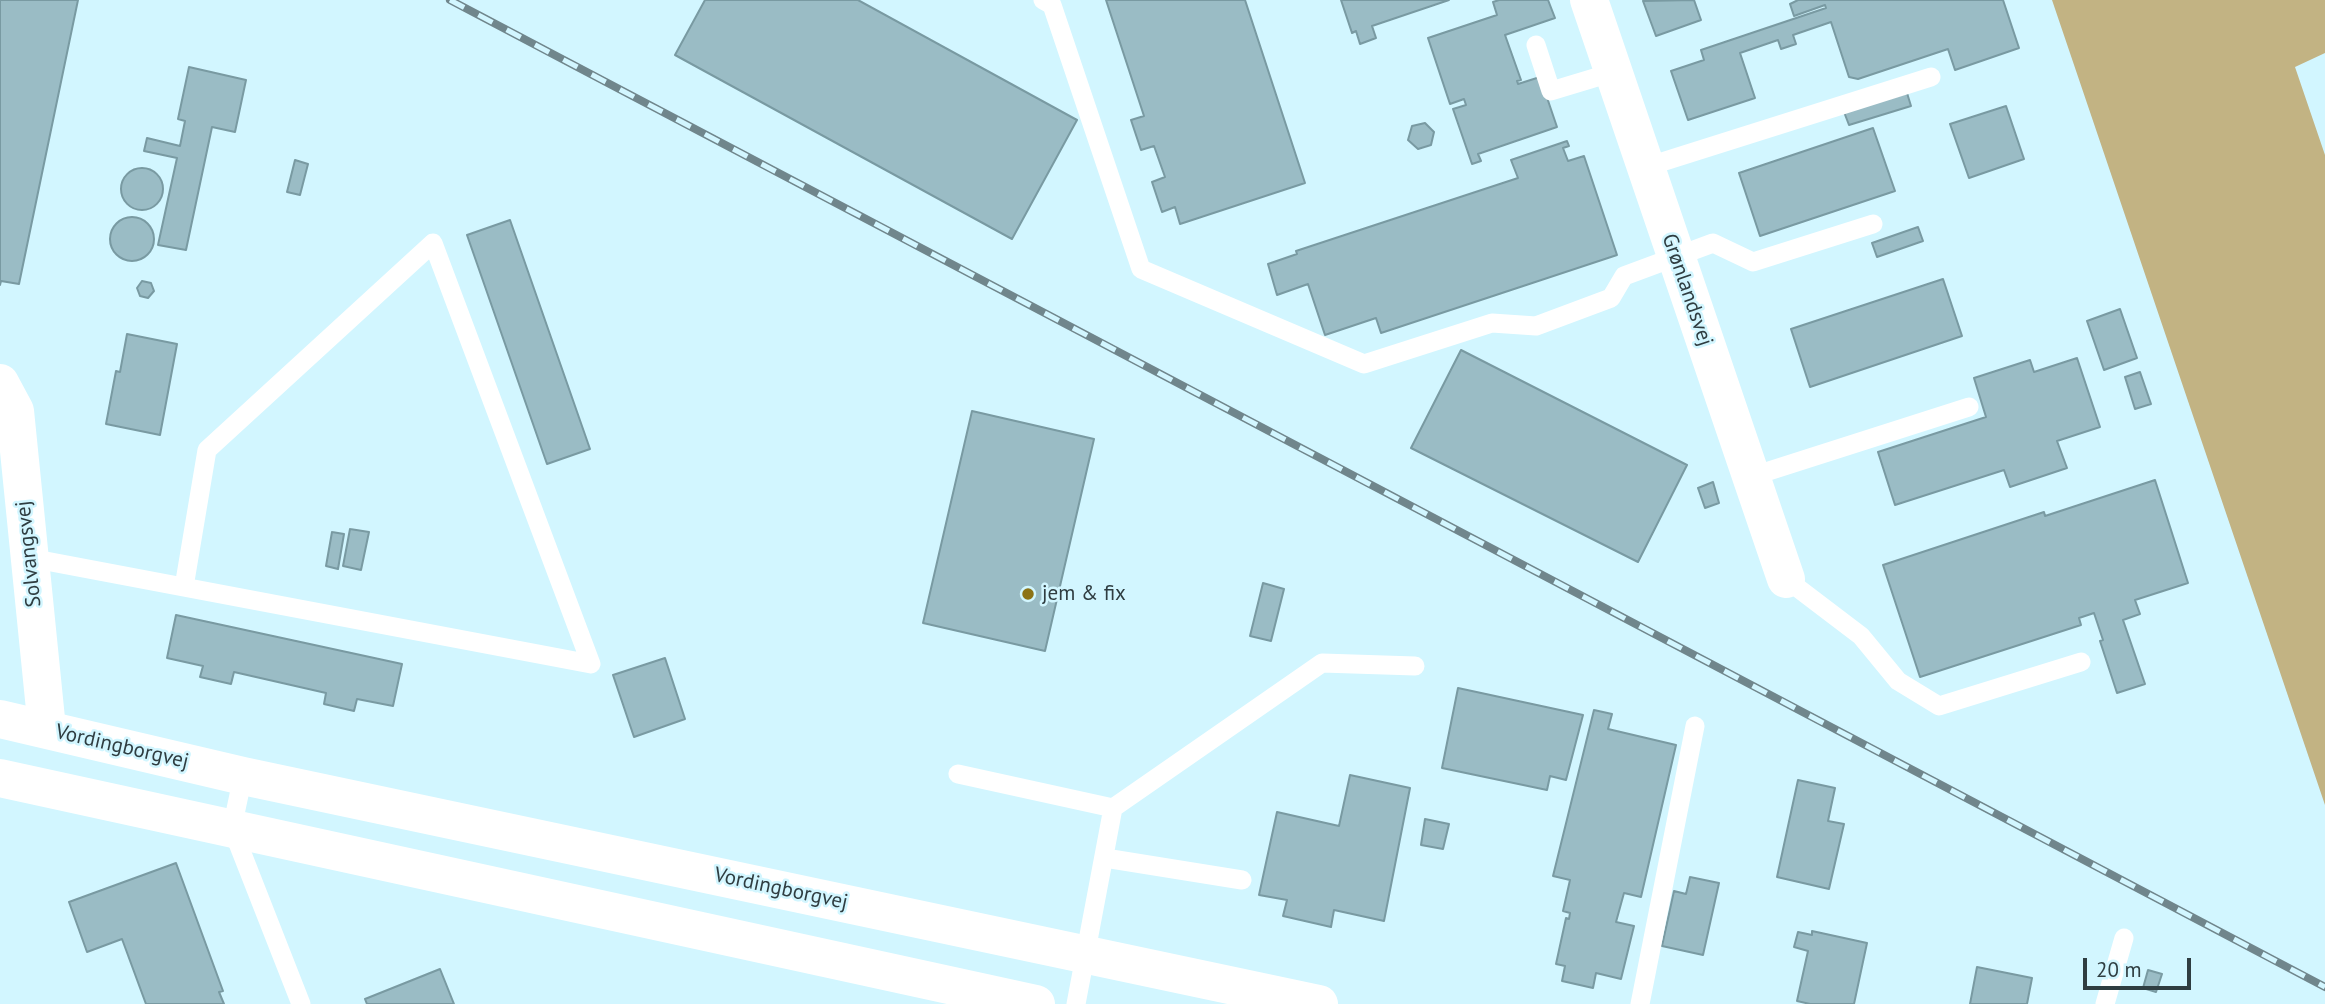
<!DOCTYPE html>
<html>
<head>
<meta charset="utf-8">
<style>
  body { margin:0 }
  #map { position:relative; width:2325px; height:1004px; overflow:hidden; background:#d2f6ff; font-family:"PT Sans",sans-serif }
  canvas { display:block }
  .scale { position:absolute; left:2083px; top:958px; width:108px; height:32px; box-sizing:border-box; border:4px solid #2f3d41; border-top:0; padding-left:9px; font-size:21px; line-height:24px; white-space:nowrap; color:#2f3d41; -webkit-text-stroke:5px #d2f6ff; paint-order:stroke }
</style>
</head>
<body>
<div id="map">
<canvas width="2325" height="1004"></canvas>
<div class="scale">20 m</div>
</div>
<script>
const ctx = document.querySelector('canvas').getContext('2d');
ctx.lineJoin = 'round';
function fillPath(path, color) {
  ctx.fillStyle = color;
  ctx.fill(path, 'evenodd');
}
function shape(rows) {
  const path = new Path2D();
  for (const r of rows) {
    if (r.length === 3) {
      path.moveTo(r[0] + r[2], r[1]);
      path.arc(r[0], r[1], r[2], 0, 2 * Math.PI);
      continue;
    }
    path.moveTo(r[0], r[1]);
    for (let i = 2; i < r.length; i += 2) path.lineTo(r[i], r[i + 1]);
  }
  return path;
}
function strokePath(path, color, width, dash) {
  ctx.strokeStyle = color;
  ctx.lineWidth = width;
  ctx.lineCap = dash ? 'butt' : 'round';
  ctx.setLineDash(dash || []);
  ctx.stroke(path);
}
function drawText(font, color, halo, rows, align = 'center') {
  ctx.font = font + ' "PT Sans",sans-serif';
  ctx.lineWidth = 5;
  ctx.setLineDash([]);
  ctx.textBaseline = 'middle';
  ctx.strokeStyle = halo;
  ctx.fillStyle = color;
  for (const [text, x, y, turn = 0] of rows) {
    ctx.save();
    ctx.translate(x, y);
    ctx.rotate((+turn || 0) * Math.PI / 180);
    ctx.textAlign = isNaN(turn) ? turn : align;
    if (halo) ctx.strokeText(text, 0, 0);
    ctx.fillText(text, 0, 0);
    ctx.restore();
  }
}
const forest = shape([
  [2052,0,2325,0,2325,53,2295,67,2325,155,2325,805]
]);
const building = shape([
  [0,0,78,0,19,284,1,281,0,285,0,0],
  [705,0,858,0,1077,120,1012,239,675,55,705,0],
  [1106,0,1245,0,1305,183,1180,224,1175,207,1162,212,1152,182,1165,177,1154,146,1141,150,1131,120,1144,116,1106,0],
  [1341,0,1449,0,1372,26,1376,38,1360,44,1356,31,1352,33,1341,0],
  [1499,0,1548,0,1555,18,1505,35,1521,80,1517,81,1518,84,1540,77,1557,127,1478,154,1481,161,1472,164,1453,109,1466,105,1464,99,1450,104,1428,38,1497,15,1493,2,1499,0],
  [1694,0,1701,20,1656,36,1643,1,1694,0],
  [1798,0,2003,0,2019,48,1955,70,1948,49,1858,79,1849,77,1831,22,1793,35,1796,44,1781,49,1778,40,1740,53,1755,98,1688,120,1671,71,1704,60,1701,50,1826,8,1825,5,1794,16,1790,4,1798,0],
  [189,67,246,80,235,132,212,127,186,250,158,245,177,158,144,151,147,138,180,146,185,121,178,119,189,67],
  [1907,93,1911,106,1849,125,1844,112,1907,93],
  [2006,106,2024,159,1969,178,1950,124,2006,106],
  [1425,123,1434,132,1431,145,1418,149,1408,140,1412,126,1425,123],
  [1873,128,1895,191,1760,236,1739,173,1873,128],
  [1567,141,1569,146,1563,148,1568,161,1584,156,1617,255,1381,333,1376,318,1325,335,1308,284,1277,295,1268,264,1297,254,1296,251,1518,178,1511,160,1567,141],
  [295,160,308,164,300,195,287,192,295,160],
  [142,189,21],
  [132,239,22],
  [510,220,590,449,547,464,467,235,510,220],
  [1918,227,1923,241,1877,257,1872,243,1918,227],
  [1943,279,1962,336,1810,387,1791,329,1943,279],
  [142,281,151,283,154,291,148,298,140,296,137,288,142,281],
  [2120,309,2137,358,2104,370,2087,321,2120,309],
  [127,334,177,344,160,435,106,424,116,371,120,372,127,334],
  [1461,350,1687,465,1638,562,1411,448,1461,350],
  [2077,358,2100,427,2057,441,2067,468,2010,487,2004,470,1895,505,1878,452,1986,417,1974,378,2030,360,2034,372,2077,358],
  [2140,372,2151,404,2135,409,2125,377,2140,372],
  [972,411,1094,439,1045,651,923,623,972,411],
  [2155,480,2188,583,2135,600,2140,614,2123,620,2145,684,2117,693,2100,641,2103,640,2094,613,2079,618,2081,625,1920,677,1883,565,2044,512,2045,516,2155,480],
  [1713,482,1719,503,1705,508,1698,488,1713,482],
  [350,529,369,532,361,570,343,566,350,529],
  [332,532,344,534,338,569,326,566,332,532],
  [1263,583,1284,589,1271,641,1250,636,1263,583],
  [176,615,402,664,393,706,357,699,354,711,324,704,326,693,234,672,231,684,200,677,203,666,167,658,176,615],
  [665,658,685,719,634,737,613,675,665,658],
  [1458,688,1583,715,1566,780,1550,776,1547,790,1442,768,1458,688],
  [1594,710,1612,714,1608,729,1676,745,1641,897,1624,893,1616,922,1634,926,1621,979,1596,973,1593,988,1562,981,1565,966,1556,964,1566,918,1569,919,1570,913,1563,911,1570,880,1553,876,1594,710],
  [1350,775,1410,788,1384,921,1334,910,1331,927,1283,916,1287,900,1259,895,1277,812,1339,826,1350,775],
  [1798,780,1835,788,1828,821,1844,824,1829,889,1777,877,1798,780],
  [1425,819,1449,824,1443,849,1421,845,1425,819],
  [176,863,223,991,219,992,224,1004,146,1004,122,939,87,952,69,902,176,863],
  [1690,877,1719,883,1703,955,1662,946,1674,891,1686,894,1690,877],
  [1812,931,1867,943,1854,1004,1810,1004,1797,1001,1808,951,1794,947,1798,932,1812,935,1812,931],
  [1977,967,2032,978,2027,1004,1970,1004,1977,967],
  [440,969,454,1004,367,1004,365,999,440,969],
  [2148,970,2162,974,2156,992,2143,988,2148,970]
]);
const service = shape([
  [1043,0,1052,5,1141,269,1364,364,1492,323,1536,326,1611,298,1624,276,1713,243,1753,262,1873,224],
  [1536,45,1551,91,1614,72],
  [1646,167,1931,77],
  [1750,477,1969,407],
  [30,558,591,664,433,243,207,450,184,587],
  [1786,579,1861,636,1898,681,1939,706,2081,662],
  [958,774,1113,808],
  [243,776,232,828,301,1004],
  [1105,858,1242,880],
  [1076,1004,1113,808,1322,663,1415,666],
  [1640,1004,1695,726],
  [2105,1004,2124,938]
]);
const minor = shape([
  [1589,0,1786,579],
  [0,383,15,411,47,729]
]);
const secondary = shape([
  [0,719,243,776,1319,1004],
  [0,778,1036,1004]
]);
const rail = shape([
  [450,0,2325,987]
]);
const markers = [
  [1028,594,7,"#8c7317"]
];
const streetNames = [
  ["Grønlandsvej",1687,290,71],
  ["Solvangsvej",29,554,-96],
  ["Vordingborgvej",122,747,13],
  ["Vordingborgvej",781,889,12]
];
const poiNames = [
  ["jem & fix",1042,594]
];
fillPath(forest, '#c2b383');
fillPath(building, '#9abcc5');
strokePath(building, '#799aa2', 2);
strokePath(service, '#fff', 19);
strokePath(minor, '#fff', 38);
strokePath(secondary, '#fff', 38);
strokePath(rail, '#70868c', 8);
strokePath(rail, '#d2f6ff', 5, [16]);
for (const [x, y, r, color] of markers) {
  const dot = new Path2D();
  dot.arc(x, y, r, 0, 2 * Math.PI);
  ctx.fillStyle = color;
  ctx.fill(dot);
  strokePath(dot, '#d2f6ff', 2.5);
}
drawText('21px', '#2f3d41', '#d2f6ff', streetNames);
drawText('21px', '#2f3d41', '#d2f6ff', poiNames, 'left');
</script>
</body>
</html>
